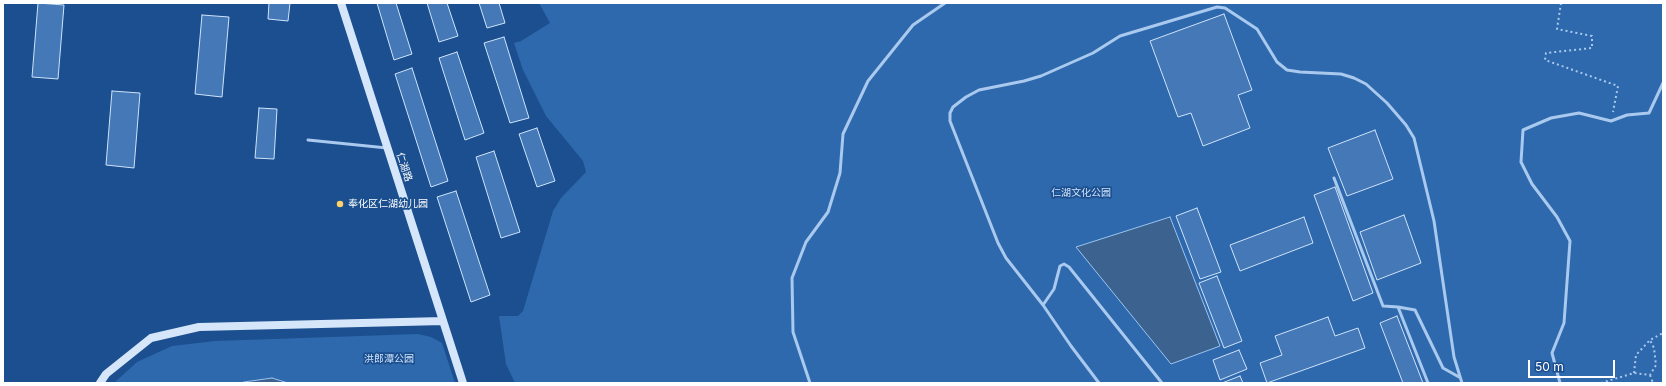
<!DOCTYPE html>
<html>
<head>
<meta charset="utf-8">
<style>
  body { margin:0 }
  #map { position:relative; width:1666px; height:386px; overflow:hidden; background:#1b4f8f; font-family:Inter,sans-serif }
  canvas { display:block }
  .frame { position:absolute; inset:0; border:4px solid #fff; pointer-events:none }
  .scale { position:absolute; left:1528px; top:360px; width:87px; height:18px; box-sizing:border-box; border:2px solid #fff; border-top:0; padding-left:5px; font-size:12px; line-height:14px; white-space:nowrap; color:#fff; -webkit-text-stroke:3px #1b4f8f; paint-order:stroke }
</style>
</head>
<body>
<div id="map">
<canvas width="1666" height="386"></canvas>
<div class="frame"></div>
<div class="scale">50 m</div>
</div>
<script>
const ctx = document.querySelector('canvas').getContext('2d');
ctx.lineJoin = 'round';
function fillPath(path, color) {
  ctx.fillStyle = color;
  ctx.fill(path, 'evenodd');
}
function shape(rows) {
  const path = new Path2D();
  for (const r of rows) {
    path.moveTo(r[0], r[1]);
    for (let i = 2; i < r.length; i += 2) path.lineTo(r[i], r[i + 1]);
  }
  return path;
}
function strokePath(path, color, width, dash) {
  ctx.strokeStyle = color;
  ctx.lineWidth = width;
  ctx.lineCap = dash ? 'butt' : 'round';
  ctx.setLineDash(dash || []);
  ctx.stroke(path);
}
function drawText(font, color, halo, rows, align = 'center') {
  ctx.font = font + ' Inter,"Noto Sans SC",sans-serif';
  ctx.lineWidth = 3.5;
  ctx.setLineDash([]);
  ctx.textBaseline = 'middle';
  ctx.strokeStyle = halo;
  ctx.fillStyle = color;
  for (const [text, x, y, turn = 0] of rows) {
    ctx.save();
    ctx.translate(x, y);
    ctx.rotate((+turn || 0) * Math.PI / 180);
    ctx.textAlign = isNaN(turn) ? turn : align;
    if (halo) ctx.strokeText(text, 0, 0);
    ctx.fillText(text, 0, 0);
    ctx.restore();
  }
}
const green = shape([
  [539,3,1663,3,1663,383,515,383,506,364,499,316,518,316,523,311,553,211,561,198,586,172,583,161,546,116,523,70,514,43,521,41,550,23],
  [418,334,431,337,442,343,455,383,114,383,137,362,172,346,215,341]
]);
const water = shape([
  [1170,217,1220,346,1171,364,1076,247,1170,217],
  [272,378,288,383,241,383,244,382,272,378]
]);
const building = shape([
  [38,3,64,5,58,79,32,77,38,3],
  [269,3,290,3,288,21,268,19,269,3],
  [377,3,396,3,412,54,394,60,377,3],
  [427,3,447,3,458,36,439,42,427,3],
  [479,3,499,3,505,23,487,28,479,3],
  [1224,14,1252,90,1238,95,1250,128,1203,146,1191,113,1178,117,1150,41,1224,14],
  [202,15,229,17,222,97,195,94,202,15],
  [504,37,529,118,510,123,484,43,504,37],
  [457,52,484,133,465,140,439,58,457,52],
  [412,68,448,181,431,187,395,74,412,68],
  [112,91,140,93,134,168,106,165,112,91],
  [259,108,277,109,274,159,255,158,259,108],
  [537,128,555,181,537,187,519,134,537,128],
  [1375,130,1393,179,1347,196,1328,148,1375,130],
  [494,151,520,232,501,238,476,157,494,151],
  [1335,187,1373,293,1353,301,1314,195,1335,187],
  [456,191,490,295,471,302,437,197,456,191],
  [1197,208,1221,272,1200,279,1176,216,1197,208],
  [1404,215,1421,263,1377,280,1360,232,1404,215],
  [1304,217,1313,243,1240,271,1230,245,1304,217],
  [1217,276,1242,341,1224,348,1199,283,1217,276],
  [1397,316,1423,383,1403,383,1380,323,1397,316],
  [1328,317,1335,336,1358,328,1365,348,1267,383,1260,363,1282,355,1275,336,1328,317],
  [1239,350,1247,369,1220,380,1213,360,1239,350],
  [1240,376,1243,383,1222,383,1240,376]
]);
const path = shape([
  [1561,3,1557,29,1592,36,1592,48,1546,53,1545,60,1618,86,1613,112],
  [1634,373,1636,355,1650,340,1663,333],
  [1650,375,1653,383],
  [1601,383,1634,373,1650,375,1656,365,1654,348,1650,340]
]);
const lane = shape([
  [308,140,387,148],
  [1334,178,1383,306,1398,307,1428,383],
  [1043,305,1054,289,1060,266,1064,264,1069,267,1162,383],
  [1398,307,1415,310,1443,368,1459,377],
  [810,383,793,332,792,278,806,242,828,212,840,173,843,134,868,81,913,25,945,3],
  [1099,383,1071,346,1043,305,1006,258,998,243,950,121,950,113,953,107,966,97,979,90,1024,81,1041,76,1093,53,1120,36,1217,7,1225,8,1257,29,1277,62,1287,70,1300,72,1341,74,1354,78,1366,84,1387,103,1406,125,1414,138,1434,221,1454,357,1462,383],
  [1560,383,1552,353,1564,323,1570,241,1557,217,1532,184,1521,162,1523,130,1551,118,1579,113,1611,121,1627,115,1649,113,1663,83]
]);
const secondary = shape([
  [341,3,463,383],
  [100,383,106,374,151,338,199,327,443,321]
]);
const markers = [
  [340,204,4,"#ffd166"]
];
const streetNames = [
  ["仁湖路",404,167,72]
];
const parkNames = [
  ["仁湖文化公园",1081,193],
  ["洪郎潭公园",389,359]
];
const poiNames = [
  ["奉化区仁湖幼儿园",348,204]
];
fillPath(green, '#2e69ad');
fillPath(water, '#3c6290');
strokePath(water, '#9cc4f0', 1);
fillPath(building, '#4478b7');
strokePath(building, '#cfe3fa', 1);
strokePath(path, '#a9c9ee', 2, [2, 3]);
strokePath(lane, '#a9c9ee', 3);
strokePath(secondary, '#d6e6fa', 8);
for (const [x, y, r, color] of markers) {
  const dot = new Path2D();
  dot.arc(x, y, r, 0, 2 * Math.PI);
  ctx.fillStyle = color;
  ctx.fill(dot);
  strokePath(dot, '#1b4f8f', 1.5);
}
drawText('10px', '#fff', '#1b4f8f', streetNames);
drawText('10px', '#cfe3fa', '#1b4f8f', parkNames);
drawText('10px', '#fff', '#1b4f8f', poiNames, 'left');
</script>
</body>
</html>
